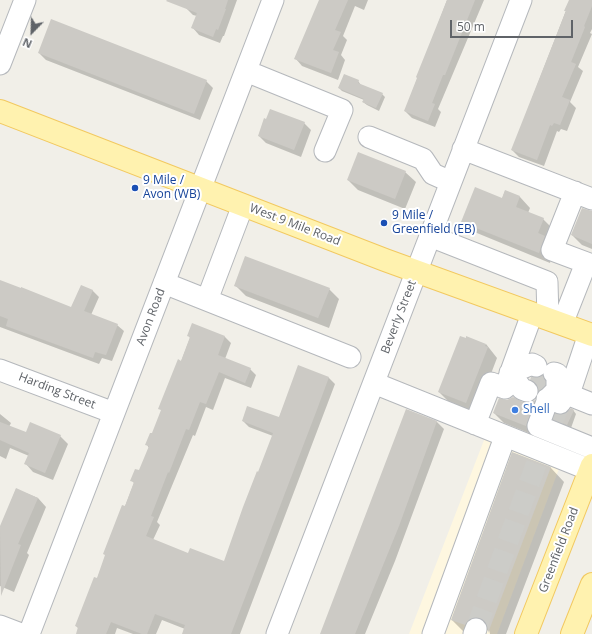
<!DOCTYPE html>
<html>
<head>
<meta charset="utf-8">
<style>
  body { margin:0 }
  #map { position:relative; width:592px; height:634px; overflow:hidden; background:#f1efe8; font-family:"Open Sans",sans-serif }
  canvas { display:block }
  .north { position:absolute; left:12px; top:12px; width:40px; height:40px; -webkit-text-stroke:3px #fff; paint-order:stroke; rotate:203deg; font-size:11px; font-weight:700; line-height:16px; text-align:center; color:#5f6368 }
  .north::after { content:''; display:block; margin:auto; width:14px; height:18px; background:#5f6368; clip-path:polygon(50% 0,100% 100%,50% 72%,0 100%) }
  .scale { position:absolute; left:450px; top:20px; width:123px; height:18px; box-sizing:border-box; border:2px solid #5f6368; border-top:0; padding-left:5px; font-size:12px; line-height:14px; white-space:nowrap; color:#5f6368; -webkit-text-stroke:3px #fff; paint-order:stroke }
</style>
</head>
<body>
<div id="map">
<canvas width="592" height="634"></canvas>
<div class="north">N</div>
<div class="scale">50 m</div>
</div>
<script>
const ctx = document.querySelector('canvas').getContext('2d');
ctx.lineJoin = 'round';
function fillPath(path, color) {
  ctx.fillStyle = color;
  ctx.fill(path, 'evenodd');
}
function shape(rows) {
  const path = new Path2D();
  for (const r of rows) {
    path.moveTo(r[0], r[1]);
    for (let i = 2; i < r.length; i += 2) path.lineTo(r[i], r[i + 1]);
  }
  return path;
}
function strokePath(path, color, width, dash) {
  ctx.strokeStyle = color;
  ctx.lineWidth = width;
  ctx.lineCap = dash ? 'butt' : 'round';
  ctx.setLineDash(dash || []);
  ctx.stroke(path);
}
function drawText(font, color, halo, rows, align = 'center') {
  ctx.font = font + ' "Open Sans",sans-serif';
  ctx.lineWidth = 4;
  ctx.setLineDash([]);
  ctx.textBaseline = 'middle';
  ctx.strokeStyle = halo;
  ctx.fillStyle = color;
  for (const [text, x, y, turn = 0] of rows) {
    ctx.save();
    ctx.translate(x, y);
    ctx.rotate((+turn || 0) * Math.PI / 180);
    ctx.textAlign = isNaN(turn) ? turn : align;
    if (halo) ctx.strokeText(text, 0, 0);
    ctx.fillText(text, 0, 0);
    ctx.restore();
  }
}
const commercial = shape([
  [486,435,560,466,497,634,409,634]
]);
const shadow = shape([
  [189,0,237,0,224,36,223,36,220,43,199,35,193,28,197,16,193,15,186,8],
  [321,0,368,0,364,10,355,6,343,36,347,40,341,55,345,60,338,80,302,66,296,59],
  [447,0,484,0,438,109,441,112,435,127,412,118,405,111],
  [570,0,592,0,592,29,590,33,592,34,578,67,583,71,570,102,576,108,567,131,561,129,559,132,557,131,544,166,519,157,512,150],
  [39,53,206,81,213,88,200,120,46,60],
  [358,81,361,85,382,94,385,97,379,111,367,105,363,102,364,100,342,91,339,88],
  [304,123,311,130,301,157,266,143,259,136],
  [405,172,416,182,405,209,358,190,348,180],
  [505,191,520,197,530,208,528,213,543,219,553,229,554,247,550,263,472,231,462,221,502,199],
  [592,212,592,249,582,245,572,235],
  [235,285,329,289,339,299,329,328,246,296],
  [0,289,21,289,72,308,92,290,99,297,91,315,117,325,124,331,112,361,102,358,99,364,0,327],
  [192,325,225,337,231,343,225,359,250,369,256,375,251,388,225,378,213,410,206,407,195,436,193,435,157,522,160,525,153,540,189,554,224,563,273,436,249,427,243,421,279,418,299,366,329,378,335,384,240,634,183,634,185,629,162,620,156,634,133,634,117,628,115,634,77,634,79,629,76,626,97,579,134,483,132,481,140,472,149,448,147,445,153,435,190,338,188,335],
  [486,344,497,358,476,413,449,402,439,392],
  [542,377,548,385,543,393,540,390,538,385,535,383,537,379],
  [507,401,529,404,535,401,545,411,536,436,504,423,494,413],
  [407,410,437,422,444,429,395,561,365,634,321,634],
  [573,410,576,414,571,428,558,422,554,419],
  [0,414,11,423,9,427,27,433,60,436,68,444,53,480,33,472,26,464,29,456,10,448,6,459,0,456],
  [513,453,551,468,564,482,506,634,490,634,489,630,482,632,465,633,452,620],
  [16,489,38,498,46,507,27,553,29,555,14,592,0,586,0,529]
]);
const building = shape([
  [167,0,228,0,225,9,226,9,218,30,216,29,213,37,191,28,197,13,166,1],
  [319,0,348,0,335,30,341,32,333,50,339,52,331,73,294,59],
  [447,0,475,0,445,75,443,75,432,103,435,104,428,121,404,111,417,78,416,77],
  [569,0,592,0,592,6,584,26,585,27,571,62,576,64,562,97,570,100,560,125,554,123,552,126,550,125,537,160,511,150,566,11,564,11],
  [51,19,207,80,194,114,38,53],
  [344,74,359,80,358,83,383,93,376,108,362,102,364,99,338,88],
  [270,109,305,122,294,150,258,136,264,118,266,119],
  [358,152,406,171,395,199,347,180],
  [475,187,502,198,505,190,520,196,516,207,544,218,538,233,545,236,539,253,461,222],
  [582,208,592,211,592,244,571,235],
  [245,256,330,288,318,318,234,286],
  [0,280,21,288,21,287,71,307,81,285,93,290,84,311,118,324,106,355,95,352,93,358,6,326,8,319,0,316],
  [192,323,225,336,218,355,251,368,245,383,219,372,206,404,200,402,189,430,186,429,169,473,168,472,151,516,154,517,146,536,188,553,190,548,224,561,243,507,257,471,258,472,273,433,242,421,247,406,279,417,298,365,329,377,316,412,231,634,182,634,185,625,155,614,147,634,142,634,111,622,106,634,76,634,78,627,75,626,94,577,97,578,105,555,103,554,122,505,125,506,134,482,130,481,135,469,139,470,149,446,145,445,150,433,152,433,161,410,158,409,178,359,181,361,190,337,187,336],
  [460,336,466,338,466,336,486,344,485,346,488,347,466,403,438,392],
  [542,376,545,381,545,385,539,391,537,384,531,380,532,377,537,378],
  [513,397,523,402,529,403,535,400,526,426,493,413,499,398,507,400],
  [571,408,574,410,567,425,553,419,555,414,560,415,565,414],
  [406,409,437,421,399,526,355,634,320,634],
  [0,422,26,432,30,422,61,435,45,473,24,464,29,453,0,440],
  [512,452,551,467,488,633,488,627,486,622,480,618,474,617,469,619,465,625,451,620],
  [16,488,38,498,18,544,21,545,1,596,0,526]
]);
const minorTunnel = shape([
  [530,380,549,387],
  [553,421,560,403],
  [476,629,537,462]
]);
const minor = shape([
  [0,64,25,0],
  [246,71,342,110,325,151],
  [369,137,423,159,433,174,451,182],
  [463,149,592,199],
  [575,192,552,250,592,265],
  [430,236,547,282,548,319],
  [164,283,350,357],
  [207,300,243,205],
  [562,324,586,263],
  [0,370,114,413],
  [374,383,590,470],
  [557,390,592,404],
  [527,391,522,389,510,373,532,364,536,366],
  [547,399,548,399,557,390,557,374,554,373],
  [548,399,538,426,592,448],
  [560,403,562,400,569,394,589,334],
  [475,424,491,383,505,388,532,314],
  [0,626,21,634],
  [29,634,273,0],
  [277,634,521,0],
  [433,634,505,437],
  [474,634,476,629]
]);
const major = shape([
  [0,111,385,260,592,335],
  [526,634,592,465],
  [572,634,592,584]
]);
const markers = [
  [135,188,4,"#1a4fb4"],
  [384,223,4,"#1a4fb4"],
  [515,410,4,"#3f7fe0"]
];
const transitNames = [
  ["9 Mile /",143,181],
  ["Avon (WB)",143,195],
  ["9 Mile /",392,216],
  ["Greenfield (EB)",392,230]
];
const streetNames = [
  ["West 9 Mile Road",295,225,21],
  ["Avon Road",151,317,-69],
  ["Beverly Street",399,317,-69],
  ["Harding Street",57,391,21],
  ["Greenfield Road",559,550,-69]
];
const shopNames = [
  ["Shell",523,410]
];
fillPath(commercial, '#fef7e0');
fillPath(shadow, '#0003');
fillPath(building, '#cccac5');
strokePath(minorTunnel, '#ccccc8', 21, [21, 10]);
strokePath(minor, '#b5b8bc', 23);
strokePath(major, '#f2c960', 24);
strokePath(minor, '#fff', 21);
strokePath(major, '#fff2af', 22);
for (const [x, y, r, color] of markers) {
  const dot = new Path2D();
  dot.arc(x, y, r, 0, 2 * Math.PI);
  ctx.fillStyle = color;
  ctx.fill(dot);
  strokePath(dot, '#fff', 1.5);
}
drawText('12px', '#164399', '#fff', transitNames, 'left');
drawText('12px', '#5f6368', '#fff', streetNames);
drawText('12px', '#366cbe', '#fff', shopNames, 'left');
</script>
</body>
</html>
